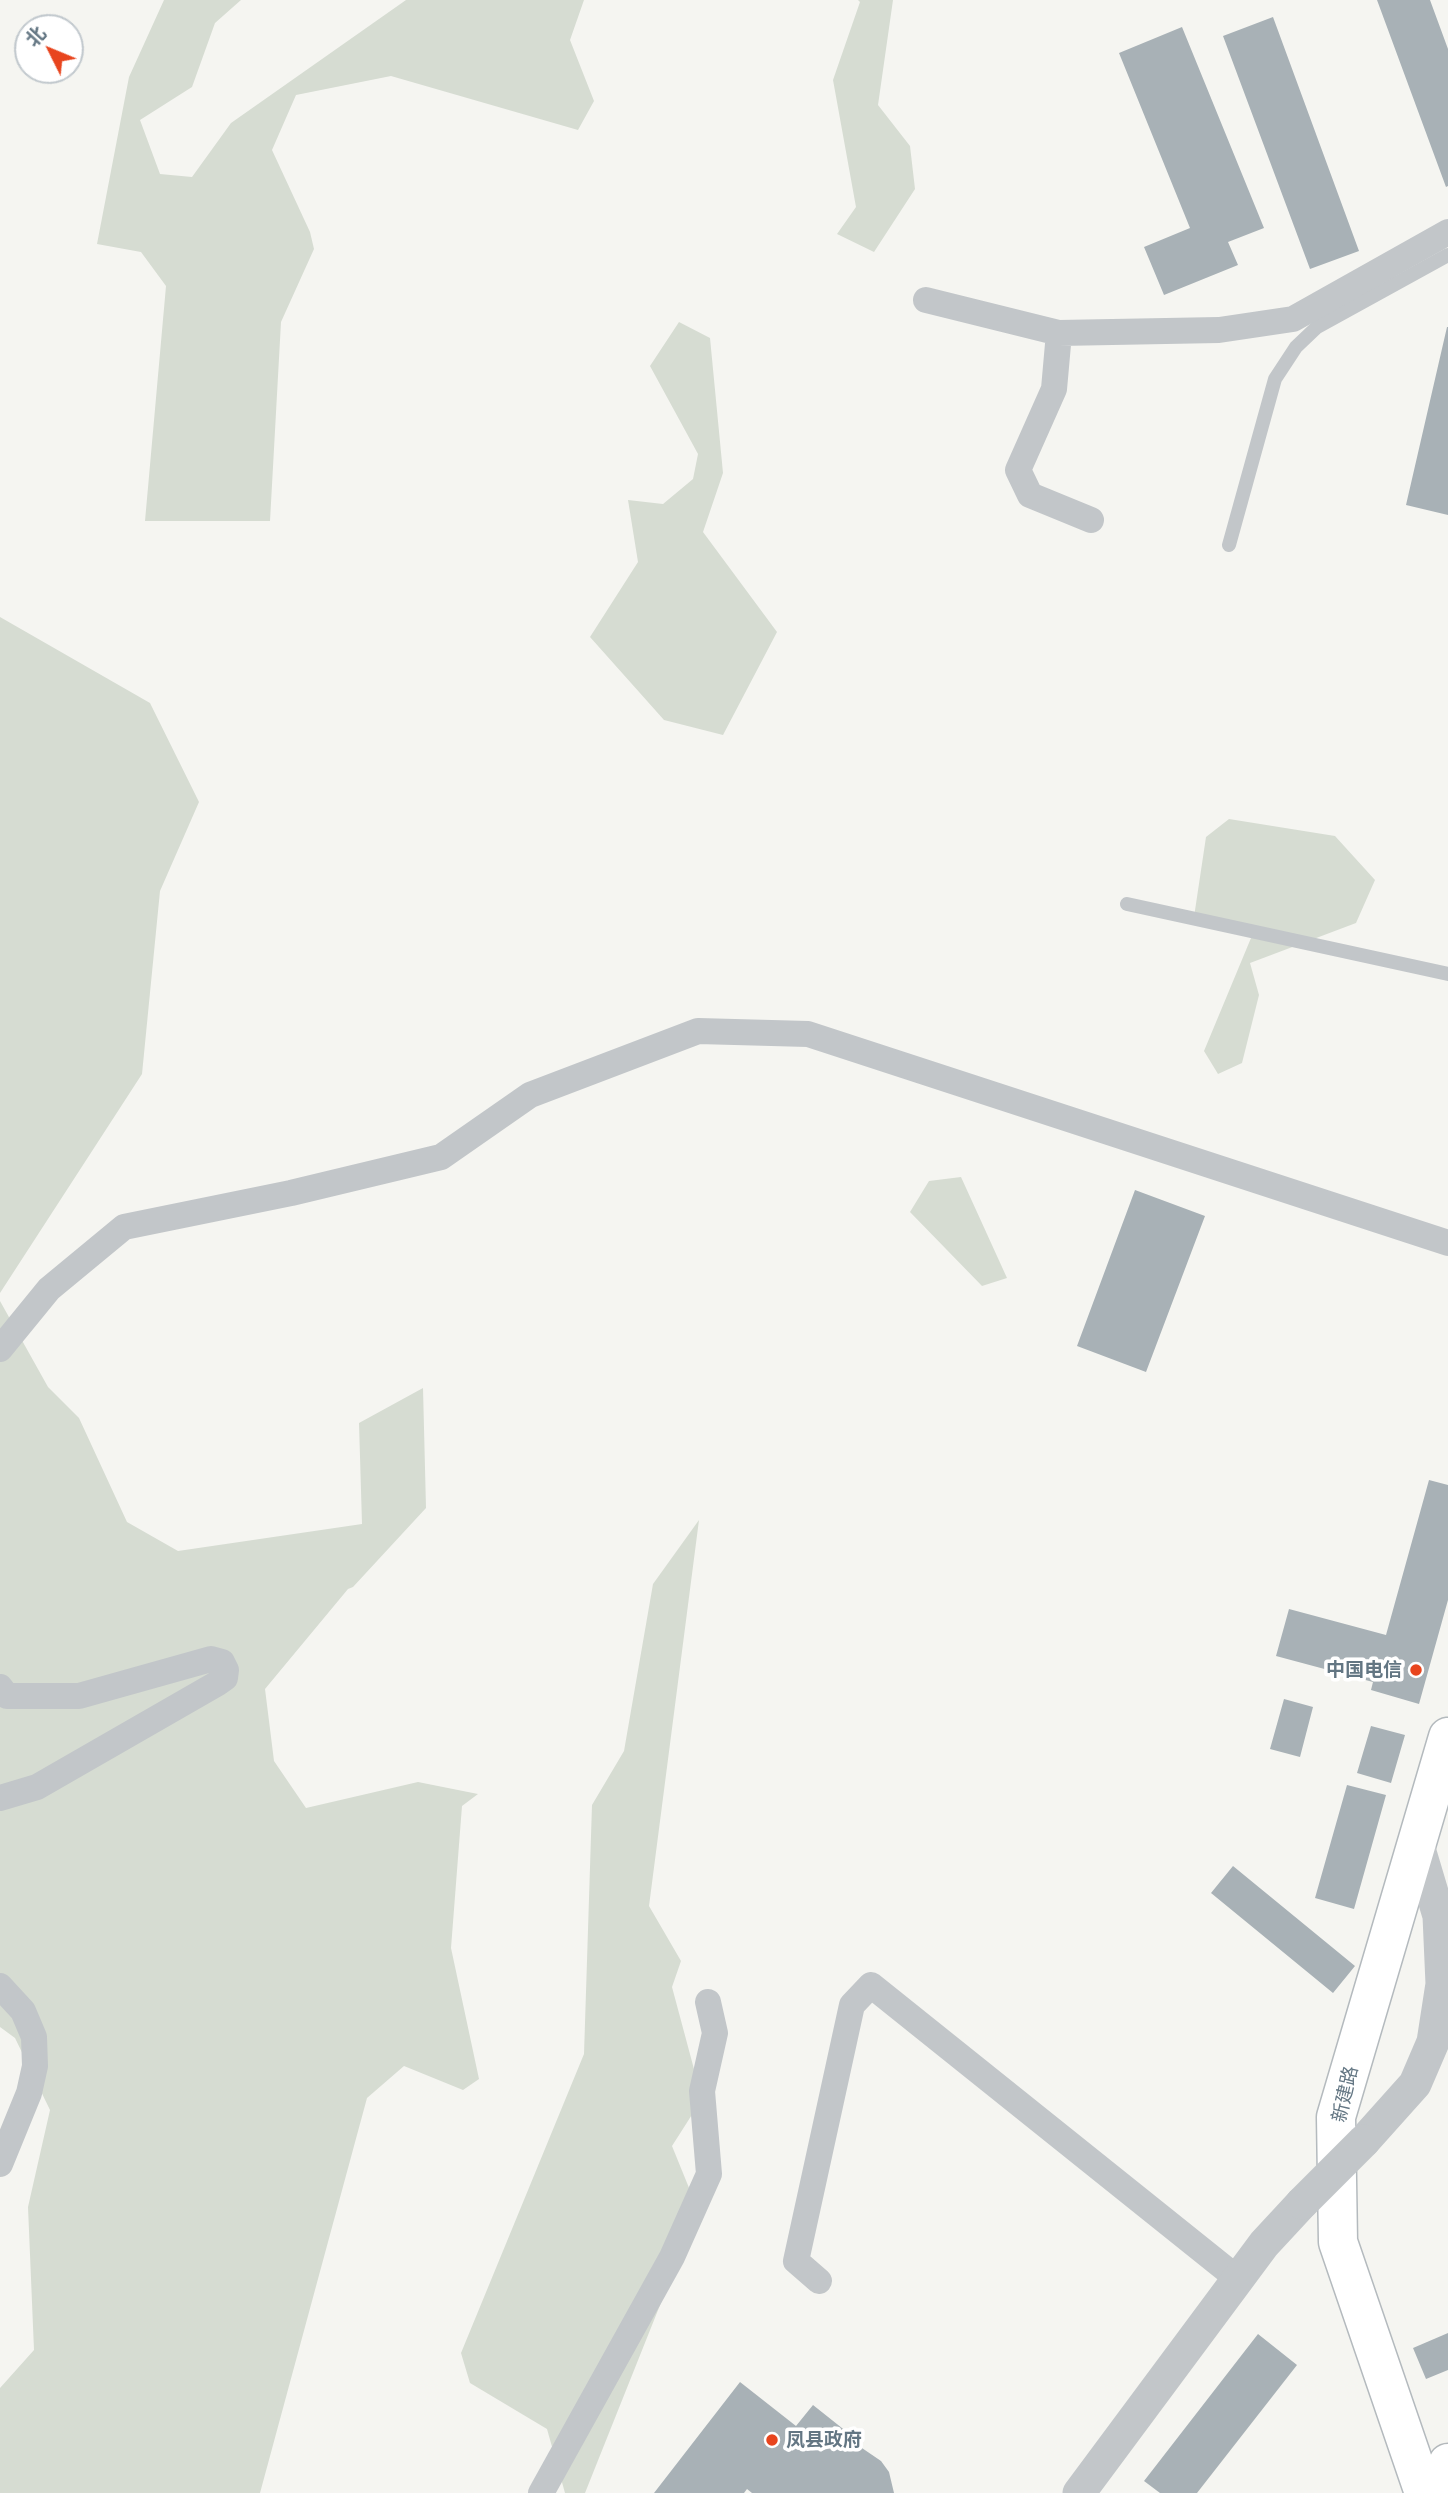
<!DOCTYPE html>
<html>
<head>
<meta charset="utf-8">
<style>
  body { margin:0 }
  #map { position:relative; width:1448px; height:2493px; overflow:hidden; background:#f5f5f1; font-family:Commissioner,"Noto Sans SC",sans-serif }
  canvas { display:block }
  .north { position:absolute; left:14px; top:14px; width:70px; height:70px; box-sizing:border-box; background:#fff; border:2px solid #c1c8cd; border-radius:50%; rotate:313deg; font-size:19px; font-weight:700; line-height:28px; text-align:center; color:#637683 }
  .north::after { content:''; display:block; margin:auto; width:24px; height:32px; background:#e8451e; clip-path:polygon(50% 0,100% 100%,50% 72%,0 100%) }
</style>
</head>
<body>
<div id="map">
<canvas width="1448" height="2493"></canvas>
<div class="north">北</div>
</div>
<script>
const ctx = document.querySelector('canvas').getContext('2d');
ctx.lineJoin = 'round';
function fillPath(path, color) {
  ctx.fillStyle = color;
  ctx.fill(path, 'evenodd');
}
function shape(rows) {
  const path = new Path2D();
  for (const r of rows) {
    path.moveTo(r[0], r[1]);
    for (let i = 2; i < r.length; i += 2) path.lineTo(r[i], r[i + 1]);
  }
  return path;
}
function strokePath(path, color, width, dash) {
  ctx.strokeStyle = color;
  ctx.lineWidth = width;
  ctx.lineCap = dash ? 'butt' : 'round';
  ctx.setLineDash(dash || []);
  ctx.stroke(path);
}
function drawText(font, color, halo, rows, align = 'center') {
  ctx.font = font + ' Commissioner,"Noto Sans SC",sans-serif';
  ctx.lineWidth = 7;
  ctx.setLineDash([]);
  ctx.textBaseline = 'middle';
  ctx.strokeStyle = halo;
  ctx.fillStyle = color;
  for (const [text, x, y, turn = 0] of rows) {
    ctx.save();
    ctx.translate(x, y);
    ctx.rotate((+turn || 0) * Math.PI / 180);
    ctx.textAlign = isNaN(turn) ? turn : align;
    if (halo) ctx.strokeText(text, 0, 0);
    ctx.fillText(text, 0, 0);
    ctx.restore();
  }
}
const green = shape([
  [164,0,241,0,215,23,192,87,140,120,160,174,192,177,231,123,406,0,584,0,570,40,594,101,578,130,391,76,296,95,272,150,310,232,314,249,281,322,270,521,145,521,166,286,141,252,97,244,129,77],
  [858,0,893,0,878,105,910,146,915,189,874,252,837,234,856,207,833,80,860,2],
  [679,322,710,338,723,473,703,532,777,632,723,735,664,720,590,637,638,562,628,500,663,504,693,479,698,454,650,366],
  [0,617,150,703,199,802,160,891,142,1074,0,1293],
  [1229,819,1335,836,1375,880,1356,923,1250,963,1259,995,1242,1063,1218,1074,1204,1051,1256,926,1194,917,1206,837],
  [961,1177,1007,1278,982,1286,910,1212,929,1181],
  [0,1301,48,1387,79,1418,127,1522,178,1551,362,1524,359,1423,423,1388,426,1508,353,1587,348,1589,265,1689,274,1761,306,1808,418,1782,478,1794,462,1806,451,1948,479,2079,463,2090,404,2066,367,2098,260,2493,0,2493,0,2388,34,2350,28,2207,50,2110,15,2038,0,2027],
  [699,1520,649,1906,681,1961,672,1987,702,2099,672,2146,698,2210,585,2493,565,2493,547,2429,470,2383,461,2353,584,2054,592,1805,624,1751,653,1584]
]);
const building = shape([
  [1377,0,1430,0,1448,49,1448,186,1446,187],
  [1273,17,1359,251,1310,269,1223,36],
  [1182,27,1264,228,1228,242,1238,265,1164,295,1144,247,1190,228,1119,53],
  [1447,327,1448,327,1448,515,1406,505],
  [1135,1190,1205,1216,1146,1372,1077,1346],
  [1429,1480,1448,1485,1448,1600,1419,1704,1371,1690,1373,1682,1276,1656,1289,1609,1386,1635],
  [1284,1699,1313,1707,1300,1757,1270,1749],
  [1371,1726,1405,1735,1391,1783,1357,1773],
  [1347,1785,1386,1795,1354,1909,1315,1898],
  [1233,1866,1355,1966,1333,1993,1211,1893],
  [1448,2333,1448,2370,1426,2379,1413,2348],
  [1258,2334,1297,2365,1197,2493,1160,2493,1144,2481],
  [740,2382,796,2426,813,2405,852,2436,846,2444,859,2446,881,2461,889,2472,894,2493,752,2493,747,2489,744,2493,654,2493]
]);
const service = shape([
  [1229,545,1275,379,1296,347,1317,327,1448,255],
  [1127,904,1448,974]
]);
const minor = shape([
  [926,300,1059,333,1219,330,1293,319,1448,232],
  [1059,333,1054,389,1018,470,1030,495,1091,520],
  [0,1349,49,1289,124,1227,291,1193,441,1157,530,1095,698,1031,808,1034,1448,1243],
  [0,1687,7,1696,79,1696,211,1659,222,1662,226,1670,225,1678,218,1683,37,1787,0,1798],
  [0,1986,23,2011,34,2037,35,2066,29,2093,0,2164],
  [819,2281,796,2261,852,2005,871,1985,1238,2279],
  [541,2493,672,2257,709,2174,702,2091,715,2033,708,2002]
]);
const tertiary = shape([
  [1364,2141,1415,2084,1433,2042,1442,1984,1439,1916,1417,1842],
  [1079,2493,1264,2244,1302,2203]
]);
const secondary = shape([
  [1424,2493,1338,2242,1336,2117,1448,1737]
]);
const primary = shape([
  [1440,2493,1441,2480,1448,2463]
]);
const tertiaryBridge = shape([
  [1302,2203,1364,2141]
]);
const markers = [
  [1416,1670,7,"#e8451e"],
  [772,2440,7,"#e8451e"]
];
const poiNames = [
  ["中国电信",1402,1670],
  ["凤县政府",786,2440,"left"]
];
const streetNames = [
  ["新建路",1345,2094,-77]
];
fillPath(green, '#d6dcd2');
fillPath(building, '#a8b1b6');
strokePath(secondary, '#b4babe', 41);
strokePath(primary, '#b3b8bb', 41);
strokePath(service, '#c2c6c9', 14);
strokePath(minor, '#c2c6c9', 26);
strokePath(tertiary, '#c2c6c9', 33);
strokePath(secondary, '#fff', 38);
strokePath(primary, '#fff', 38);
strokePath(tertiaryBridge, '#c2c6c9', 33);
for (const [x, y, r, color] of markers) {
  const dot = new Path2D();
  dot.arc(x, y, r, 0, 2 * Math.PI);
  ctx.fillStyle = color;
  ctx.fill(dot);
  strokePath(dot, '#fff', 2.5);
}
drawText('bold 19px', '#637683', '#fff', poiNames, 'right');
drawText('19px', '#637683', '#fff', streetNames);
</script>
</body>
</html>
